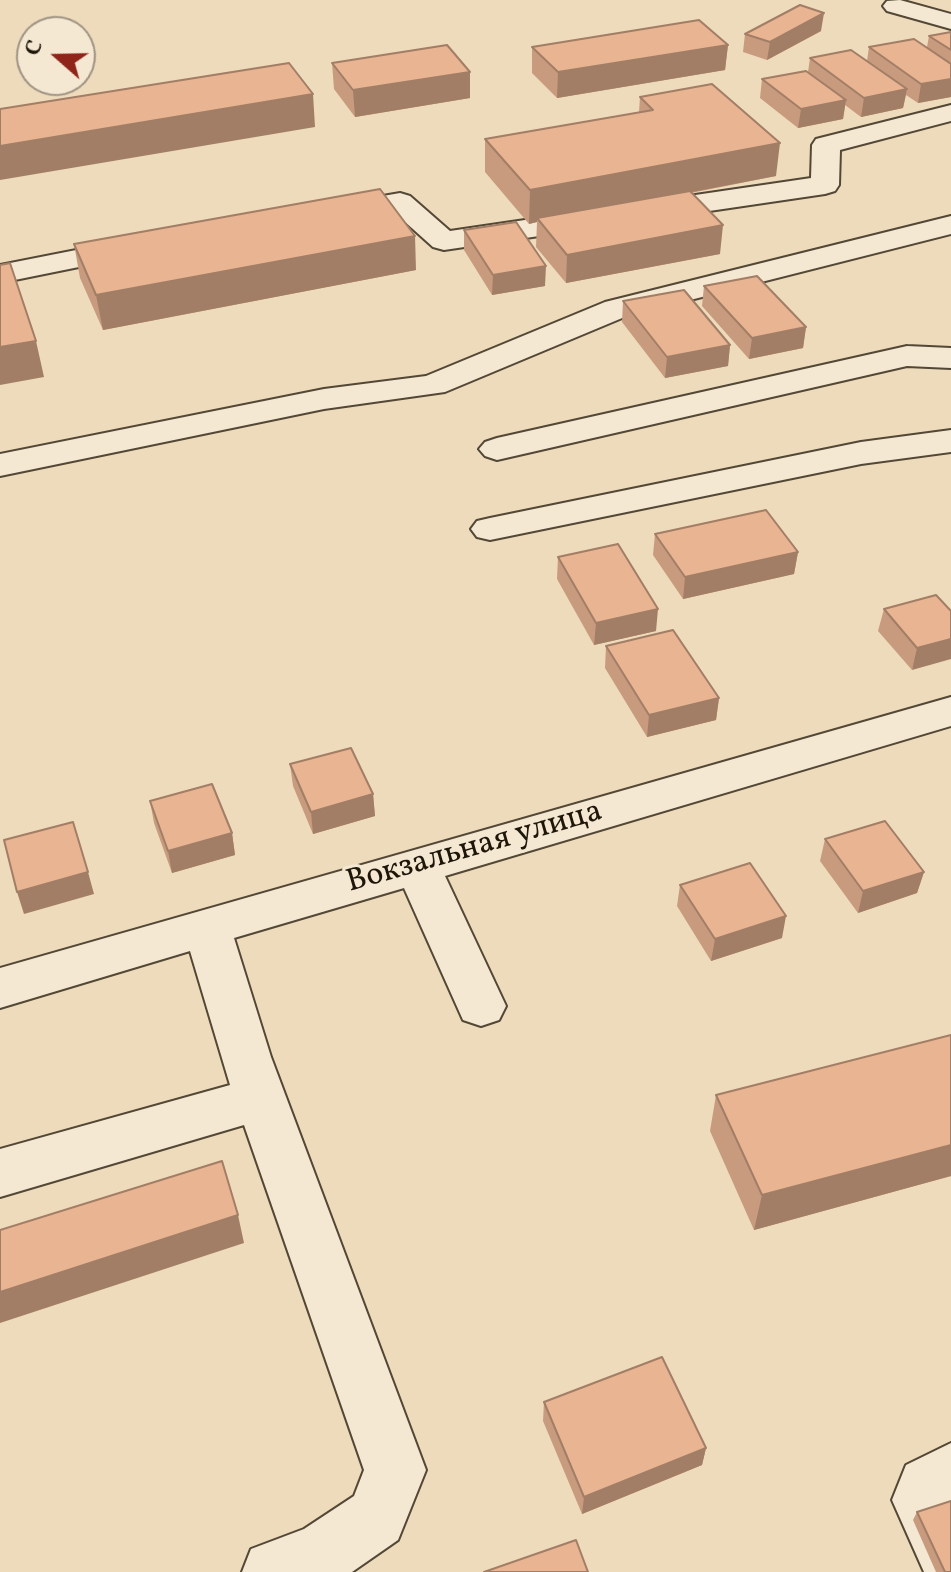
<!DOCTYPE html>
<html>
<head>
<meta charset="utf-8">
<style>
  body { margin:0 }
  #map { position:relative; width:951px; height:1572px; overflow:hidden; background:#eedbbb; font-family:Vollkorn,serif }
  canvas { display:block }
  .north { position:absolute; left:16px; top:16px; width:80px; height:80px; box-sizing:border-box; background:#f4e8d3; border:2px solid #9f9483; border-radius:50%; rotate:290deg; font-size:22px; font-weight:700; line-height:32px; text-align:center; color:#1f160a }
  .north::after { content:''; display:block; margin:auto; width:28px; height:36px; background:#8f2418; clip-path:polygon(50% 0,100% 100%,50% 72%,0 100%) }
</style>
</head>
<body>
<div id="map">
<canvas width="951" height="1572"></canvas>
<div class="north">С</div>
</div>
<script>
const ctx = document.querySelector('canvas').getContext('2d');
ctx.lineJoin = 'round';
function shape(rows) {
  const path = new Path2D();
  for (const r of rows) {
    path.moveTo(r[0], r[1]);
    for (let i = 2; i < r.length; i += 2) path.lineTo(r[i], r[i + 1]);
  }
  return path;
}
function strokePath(path, color, width, dash) {
  ctx.strokeStyle = color;
  ctx.lineWidth = width;
  ctx.lineCap = dash ? 'butt' : 'round';
  ctx.setLineDash(dash || []);
  ctx.stroke(path);
}
function fillPath(path, color) {
  ctx.fillStyle = color;
  ctx.fill(path, 'evenodd');
}
function drawText(font, color, halo, rows, align = 'center') {
  ctx.font = font + ' Vollkorn,serif';
  ctx.lineWidth = 6;
  ctx.setLineDash([]);
  ctx.textBaseline = 'middle';
  ctx.strokeStyle = halo;
  ctx.fillStyle = color;
  for (const [text, x, y, turn = 0] of rows) {
    ctx.save();
    ctx.translate(x, y);
    ctx.rotate((+turn || 0) * Math.PI / 180);
    ctx.textAlign = isNaN(turn) ? turn : align;
    if (halo) ctx.strokeText(text, 0, 0);
    ctx.fillText(text, 0, 0);
    ctx.restore();
  }
}
const minor = shape([
  [900,0,951,14,951,29,887,11,883,6,887,1,900,0],
  [951,105,951,121,840,150,839,185,835,191,825,194,444,250,433,247,394,212,331,223,321,220,316,214,321,208,331,205,400,193,410,196,450,231,811,178,812,145,816,139,951,105],
  [951,216,951,234,627,316,445,392,324,409,0,476,0,454,324,389,426,376,605,302,951,216],
  [137,238,148,241,152,247,148,253,0,283,0,265,137,238],
  [907,346,951,348,951,368,907,366,497,460,485,456,479,449,485,442,497,438,907,346],
  [951,430,951,452,861,464,490,540,477,537,471,529,477,521,490,518,861,442,951,430],
  [951,697,951,726,445,876,506,1006,499,1020,481,1026,463,1020,404,888,234,938,271,1057,426,1470,398,1540,352,1572,242,1572,251,1549,304,1529,354,1496,364,1470,244,1125,0,1197,0,1149,230,1085,190,951,0,1008,0,968,951,697],
  [951,1443,951,1572,924,1572,892,1500,906,1465,951,1443]
]);
const wall = shape([
  [821,31,767,60,743,52,745,34],
  [951,32,951,97,918,103,906,95,903,108,861,117,845,105,843,119,798,128,760,98,762,79,808,72,810,58,867,61,869,47,927,47,929,36],
  [728,45,725,70,557,98,532,73,532,47],
  [332,63,470,72,470,98,355,117,334,89],
  [640,97,776,176,691,193,720,254,566,283,536,247,537,222,529,224,485,172,485,139,639,112],
  [464,230,545,286,492,295,464,250],
  [74,244,416,270,103,330,80,278],
  [704,286,806,327,803,348,749,359,702,306],
  [623,301,730,345,728,366,665,378,622,322],
  [655,534,798,552,794,574,683,599,653,555],
  [558,557,656,631,594,645,557,579],
  [936,595,912,670,878,631,884,609],
  [606,646,719,698,716,720,647,737,605,668],
  [290,764,373,794,375,816,313,834,293,786],
  [150,801,232,833,235,855,172,873,154,823],
  [825,839,924,872,917,893,858,913,820,861],
  [680,885,782,938,711,961,677,906],
  [951,1035,951,1176,754,1230,710,1131,716,1095],
  [544,1402,706,1448,702,1465,582,1514,543,1421],
  [917,1512,951,1572,936,1572,913,1520]
]);
const shadedWall = shape([
  [824,13,821,31,767,60,770,42],
  [728,45,725,70,557,98,558,72],
  [470,72,470,98,355,117,353,90],
  [951,79,951,97,918,103,921,84],
  [907,89,903,108,861,117,864,98],
  [313,94,315,127,0,180,0,146],
  [846,100,843,119,798,128,801,109],
  [780,143,776,176,540,221,537,218,537,222,529,224,530,190],
  [723,225,720,254,566,283,567,255],
  [415,236,416,270,103,330,96,295],
  [546,266,545,286,492,295,493,275],
  [806,327,803,348,749,359,752,338],
  [36,341,44,377,0,385,0,347],
  [730,345,728,366,665,378,667,357],
  [798,552,794,574,683,599,685,577],
  [658,609,656,631,594,645,596,623],
  [951,639,951,659,912,670,917,648],
  [719,698,716,720,647,737,649,715],
  [373,794,375,816,313,834,311,812],
  [232,833,235,855,172,873,168,851],
  [88,872,94,894,24,914,17,892],
  [924,872,917,893,858,913,863,891],
  [786,916,782,938,711,961,715,939],
  [951,1145,951,1176,754,1230,762,1195],
  [238,1215,244,1243,0,1323,0,1292],
  [706,1448,702,1465,582,1514,584,1497]
]);
const building = shape([
  [800,5,824,13,770,42,745,34,800,5],
  [699,20,728,45,558,72,532,47,699,20],
  [951,32,951,50,929,36,951,32],
  [914,39,951,64,951,79,921,84,869,47,914,39],
  [447,45,470,72,353,90,332,63,447,45],
  [851,50,907,89,864,98,810,58,851,50],
  [289,63,313,94,0,146,0,109,289,63],
  [806,71,846,100,801,109,762,79,806,71],
  [712,84,780,143,530,190,485,139,653,110,640,97,712,84],
  [380,189,415,236,96,295,74,244,380,189],
  [690,191,723,225,567,255,537,218,690,191],
  [516,222,546,266,493,275,464,230,516,222],
  [10,263,36,341,0,347,0,265,10,263],
  [757,276,806,327,752,338,704,286,757,276],
  [684,290,730,345,667,357,623,301,684,290],
  [766,510,798,552,685,577,655,534,766,510],
  [618,544,658,609,596,623,558,557,618,544],
  [936,595,951,611,951,639,917,648,884,609,936,595],
  [673,630,719,698,649,715,606,646,673,630],
  [351,748,373,794,311,812,290,764,351,748],
  [212,784,232,833,168,851,150,801,212,784],
  [885,821,924,872,863,891,825,839,885,821],
  [73,822,88,872,17,892,4,840,73,822],
  [750,863,786,916,715,939,680,885,750,863],
  [951,1035,951,1145,762,1195,716,1095,951,1035],
  [222,1161,238,1215,0,1292,0,1230,222,1161],
  [662,1357,706,1448,584,1497,544,1402,662,1357],
  [951,1501,951,1572,945,1572,917,1512,951,1501],
  [576,1540,588,1572,484,1572,576,1540]
]);
const streetNames = [
  ["Вокзальная улица",475,849,-16]
];
strokePath(minor, '#534736', 4);
fillPath(minor, '#f4e8d3');
fillPath(wall, '#c89b7e');
fillPath(shadedWall, '#a27e66');
fillPath(building, '#e8b492');
strokePath(building, '#a27e66', 2);
drawText('32px', '#1f160a', '#f4e8d3', streetNames);
</script>
</body>
</html>
